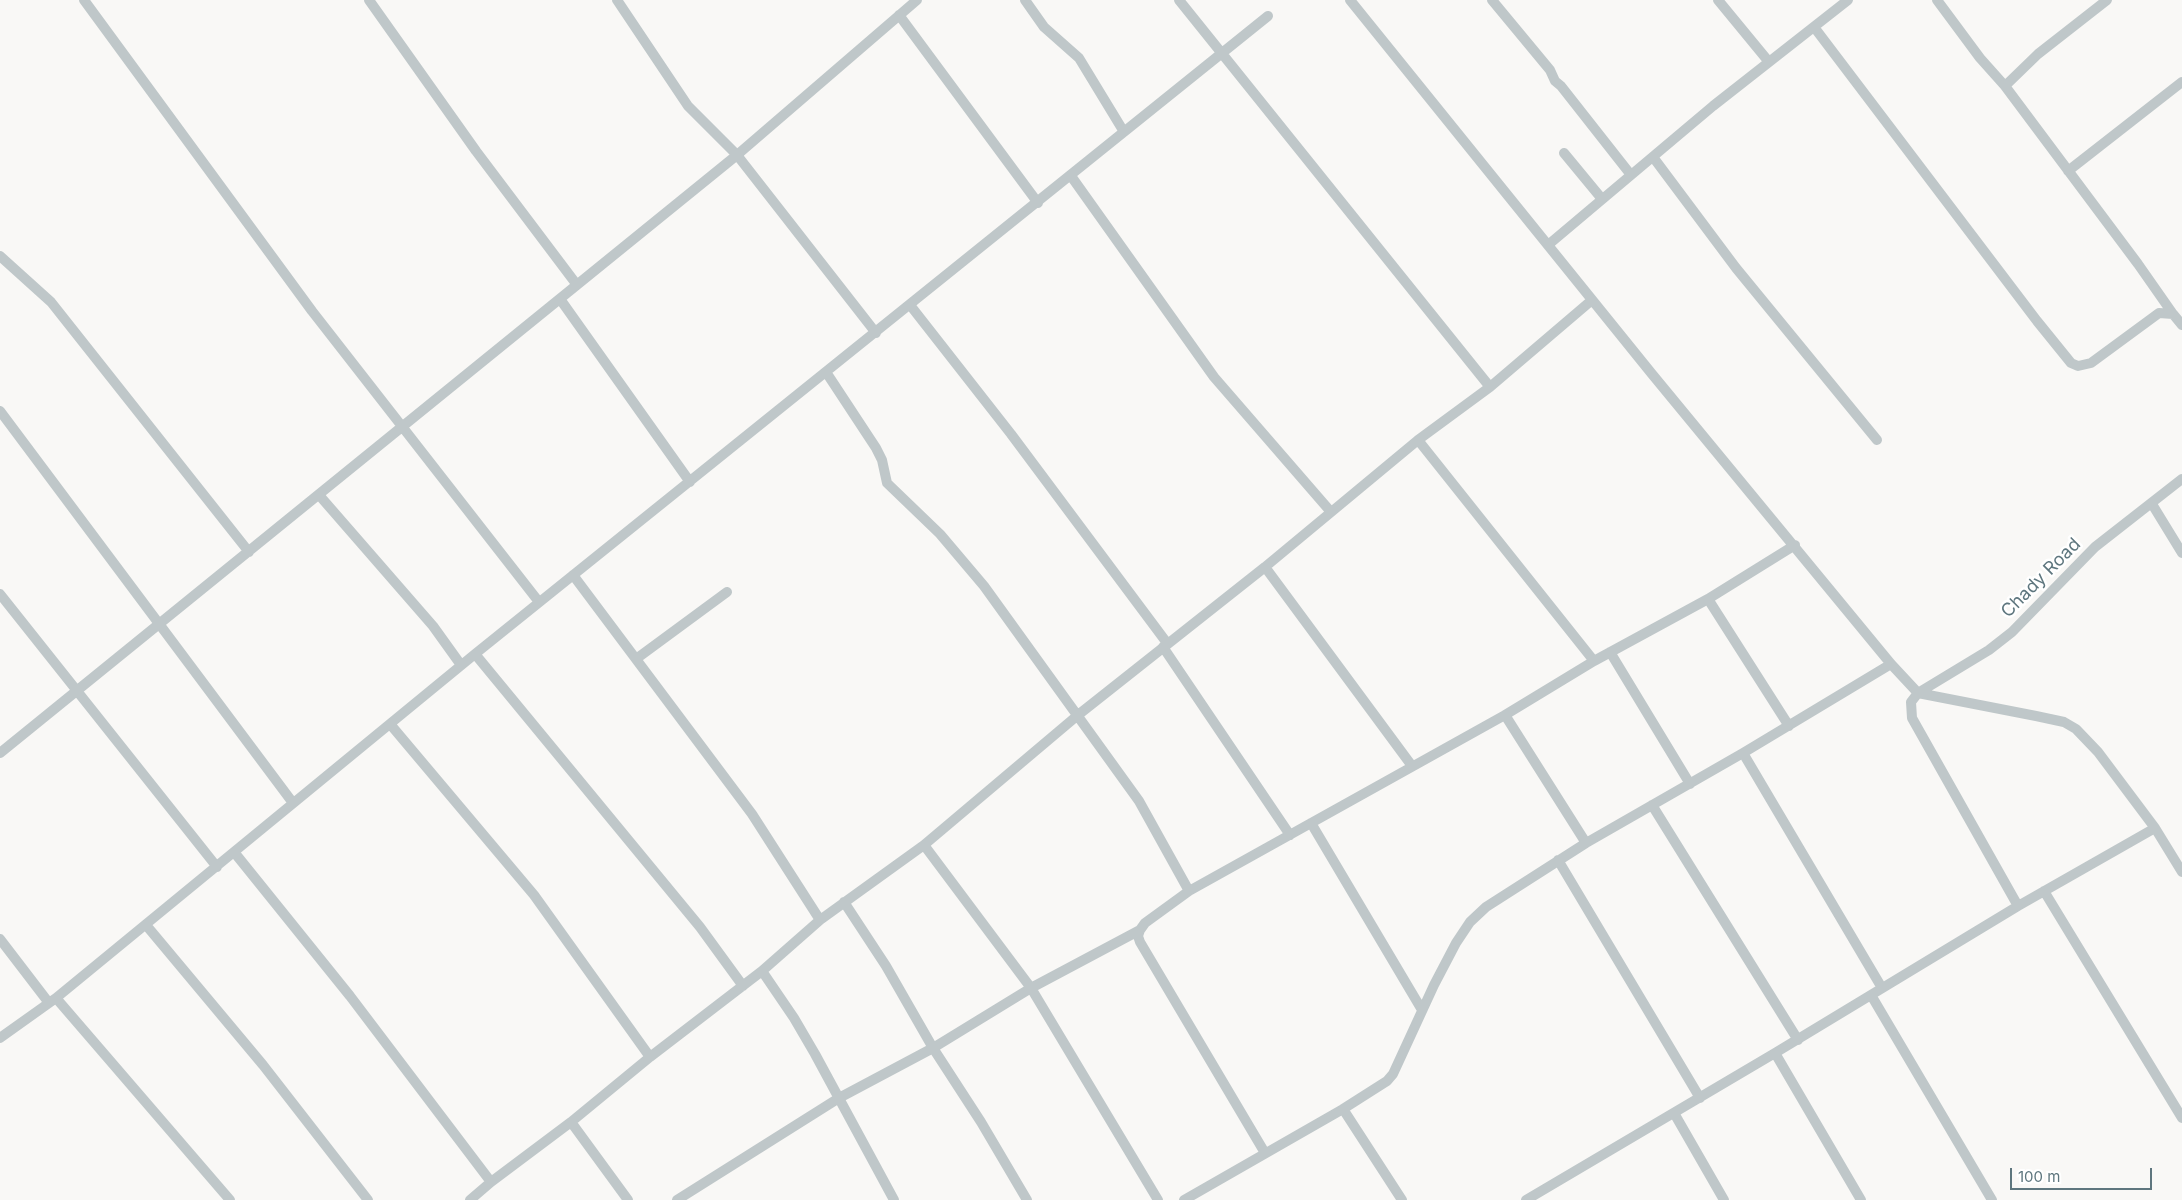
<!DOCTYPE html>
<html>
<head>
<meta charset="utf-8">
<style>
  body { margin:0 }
  #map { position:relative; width:2182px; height:1200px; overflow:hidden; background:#f9f8f6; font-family:Inter,sans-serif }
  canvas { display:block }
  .scale { position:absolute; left:2010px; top:1168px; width:142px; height:22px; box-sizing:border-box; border:2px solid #5e767e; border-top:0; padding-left:6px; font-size:15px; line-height:18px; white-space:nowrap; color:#5e767e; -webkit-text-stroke:4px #fff; paint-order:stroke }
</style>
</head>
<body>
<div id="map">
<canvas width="2182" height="1200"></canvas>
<div class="scale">100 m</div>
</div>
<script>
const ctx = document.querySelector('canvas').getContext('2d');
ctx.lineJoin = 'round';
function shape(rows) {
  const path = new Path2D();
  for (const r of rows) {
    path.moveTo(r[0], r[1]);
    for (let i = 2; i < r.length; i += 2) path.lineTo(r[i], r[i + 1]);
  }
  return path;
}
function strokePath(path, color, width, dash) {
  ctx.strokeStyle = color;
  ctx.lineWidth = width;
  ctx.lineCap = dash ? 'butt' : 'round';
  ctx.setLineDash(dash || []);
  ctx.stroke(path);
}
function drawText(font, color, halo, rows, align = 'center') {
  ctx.font = font + ' Inter,sans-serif';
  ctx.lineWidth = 5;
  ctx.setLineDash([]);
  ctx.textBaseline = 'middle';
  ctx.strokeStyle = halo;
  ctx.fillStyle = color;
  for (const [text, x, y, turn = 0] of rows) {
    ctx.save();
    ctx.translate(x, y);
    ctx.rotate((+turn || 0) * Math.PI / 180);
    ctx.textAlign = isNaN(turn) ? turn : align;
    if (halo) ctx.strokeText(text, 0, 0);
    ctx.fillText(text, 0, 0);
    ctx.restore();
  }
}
const minor = shape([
  [84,0,312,311,539,602],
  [369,0,476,151,577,285],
  [617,0,688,106,737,155,876,333],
  [1025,0,1044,27,1079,58,1124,132],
  [1179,0,1490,387],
  [1350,0,1652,374,1891,664,1918,693,2036,716,2064,722,2076,729,2098,752,2155,828,2182,872],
  [1492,0,1550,70,1555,81,1561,86,1631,175],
  [1718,0,1769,62],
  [1937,0,1980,58,2005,86,2138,264,2173,314],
  [899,15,1038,203],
  [1814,27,2037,321,2071,363,2078,366,2091,363,2159,313,2173,314,2182,325],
  [2005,86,2038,54,2107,0],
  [1564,153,1602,199],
  [1653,157,1736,268,1877,440],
  [2068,171,2182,82],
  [1071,176,1214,377,1331,512],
  [1548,245,1713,106,1848,0],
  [0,256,51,302,249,552],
  [560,299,690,482],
  [910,305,1011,434,1167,643],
  [826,372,876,448,882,460,887,483,940,534,984,586,1139,801,1189,891],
  [0,411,293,803],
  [1418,440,1594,661],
  [319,495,433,626,461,665],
  [2152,504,2182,553],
  [1265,567,1412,766],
  [573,575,752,814,820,920],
  [0,594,217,867],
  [1708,599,1789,726],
  [1163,647,1290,835],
  [1610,652,1690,784],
  [475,654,700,927,743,986],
  [636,659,727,592],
  [1505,715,1586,843],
  [390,724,534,895,650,1057],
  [0,753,737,155,917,0],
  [1743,753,1882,988],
  [1652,805,1798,1040],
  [1311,823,1422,1010],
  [924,845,1031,988,1158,1200],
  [234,852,350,996,491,1182],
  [1558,860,1700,1098],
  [2044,891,2182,1118],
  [844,902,886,966,933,1048,981,1122,1027,1200],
  [2018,906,1912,718,1911,702,1918,693,1989,650,2012,632,2095,547,2182,479],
  [146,925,263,1065,368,1200],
  [0,939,49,1003],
  [762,971,794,1018,815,1054,894,1200],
  [1871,995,1992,1200],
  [56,998,230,1200],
  [0,1038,56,998,475,654,1268,16],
  [1775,1053,1861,1200],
  [1343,1109,1402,1200],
  [1674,1113,1724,1200],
  [571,1122,628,1200],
  [1265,1153,1140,942,1138,936,1140,930,1145,923,1189,891,1505,715,1594,661,1708,599,1795,545],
  [470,1200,491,1182,571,1122,650,1057,762,971,820,920,924,845,1078,715,1265,567,1418,440,1490,387,1592,300],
  [677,1200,839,1098,933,1048,1031,988,1140,930],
  [1184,1200,1343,1109,1387,1081,1393,1074,1434,985,1456,943,1470,922,1486,907,1586,843,1743,753,1891,664],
  [1526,1200,1775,1053,2018,906,2155,828]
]);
const streetNames = [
  ["Chady Road",2041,578,-45]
];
strokePath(minor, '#bfc7c9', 10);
drawText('18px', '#5e767e', '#fff', streetNames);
</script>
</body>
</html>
